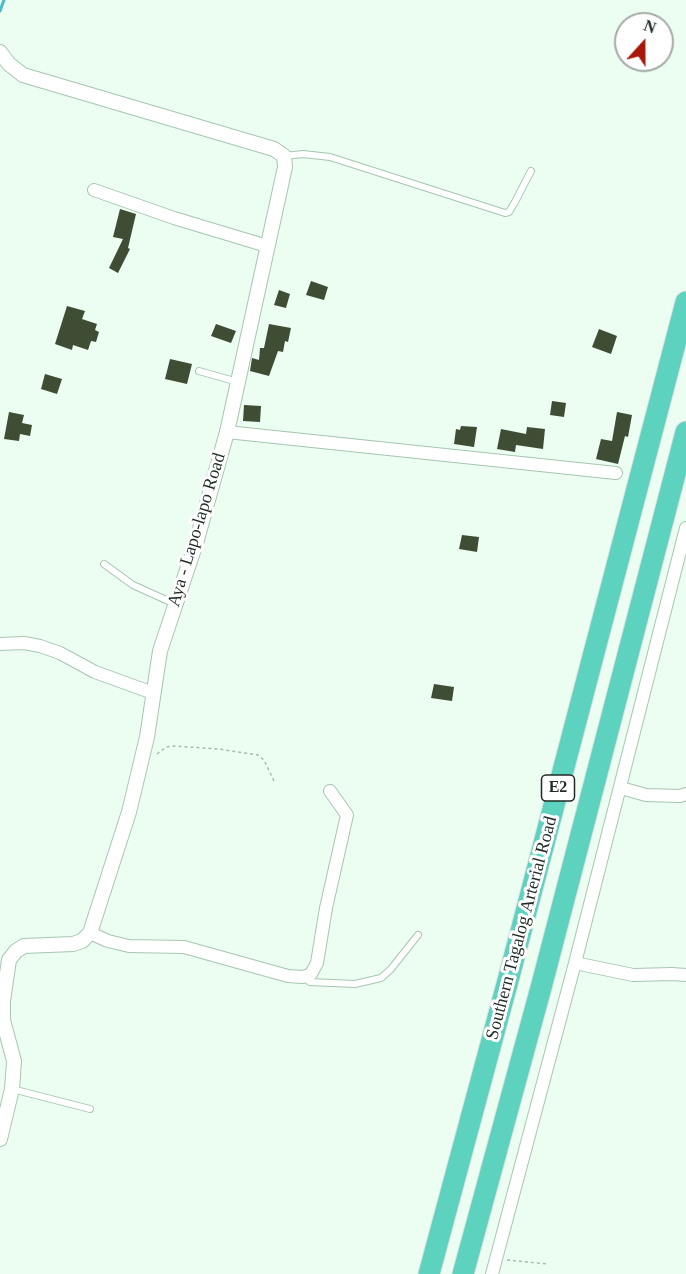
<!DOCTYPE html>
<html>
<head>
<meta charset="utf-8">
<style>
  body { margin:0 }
  #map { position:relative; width:686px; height:1274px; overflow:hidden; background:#ebfef1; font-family:"Times New Roman",serif }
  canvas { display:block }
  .north { position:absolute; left:614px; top:12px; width:60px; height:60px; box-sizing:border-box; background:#fff; border:2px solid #a5aaa7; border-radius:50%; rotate:21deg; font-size:16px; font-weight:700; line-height:24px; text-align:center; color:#1f2b24 }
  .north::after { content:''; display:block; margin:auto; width:21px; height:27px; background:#a81708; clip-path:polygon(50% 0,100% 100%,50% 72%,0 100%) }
</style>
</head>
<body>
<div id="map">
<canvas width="686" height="1274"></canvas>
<div class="north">N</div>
</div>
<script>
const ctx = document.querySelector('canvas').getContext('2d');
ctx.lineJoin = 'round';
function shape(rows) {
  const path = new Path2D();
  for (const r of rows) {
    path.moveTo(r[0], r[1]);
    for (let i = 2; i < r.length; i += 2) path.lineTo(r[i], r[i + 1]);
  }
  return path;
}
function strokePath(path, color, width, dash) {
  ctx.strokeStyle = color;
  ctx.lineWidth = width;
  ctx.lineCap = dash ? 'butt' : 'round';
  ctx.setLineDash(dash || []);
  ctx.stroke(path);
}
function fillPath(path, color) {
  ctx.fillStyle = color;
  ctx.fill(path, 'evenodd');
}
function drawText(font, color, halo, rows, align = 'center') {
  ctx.font = font + ' "Times New Roman",serif';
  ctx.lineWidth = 6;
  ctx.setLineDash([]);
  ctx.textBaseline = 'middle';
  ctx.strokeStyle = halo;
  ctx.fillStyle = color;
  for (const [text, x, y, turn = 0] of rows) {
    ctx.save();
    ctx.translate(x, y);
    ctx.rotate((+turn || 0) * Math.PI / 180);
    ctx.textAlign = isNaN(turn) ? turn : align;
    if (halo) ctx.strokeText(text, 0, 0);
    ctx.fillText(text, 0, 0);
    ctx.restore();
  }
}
const stream = shape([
  [0,11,4,0]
]);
const building = shape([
  [120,209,136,214,128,248,130,249,118,273,109,268,123,239,113,237],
  [311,281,328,287,324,300,306,295],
  [279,290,290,294,286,308,274,305],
  [67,306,85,311,82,319,97,324,95,330,99,332,96,342,91,341,88,350,73,345,72,350,55,344],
  [216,324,236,331,231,343,211,336],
  [269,324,291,328,288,342,285,341,283,352,278,351,269,376,250,371,252,358,259,360,260,348,264,348],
  [599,329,617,336,611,354,592,347],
  [170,359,192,364,187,384,165,379],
  [45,374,62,379,57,394,41,389],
  [552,401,566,403,564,417,550,415],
  [244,405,261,406,260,422,243,421],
  [9,412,24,415,22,423,32,425,30,436,20,434,19,441,4,439],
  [617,412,632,415,628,437,625,436,618,464,596,459,601,439,612,441],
  [461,426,477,427,474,447,454,444,456,429,460,430],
  [527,427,545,429,543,449,516,445,515,452,497,449,501,429,526,434],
  [462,535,479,537,477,552,459,549],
  [434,684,454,687,452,701,431,698]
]);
const path = shape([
  [157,754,166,747,173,746,218,749,258,755,264,760,275,783],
  [507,1260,548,1264]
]);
const service = shape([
  [284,156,303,154,330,157,505,213,509,212,515,202,531,171],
  [199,371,238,382],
  [104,564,133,585,175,604],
  [303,977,310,982,355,984,381,978,391,969,418,935],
  [12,1089,90,1109]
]);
const minor = shape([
  [94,190,174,218,267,246],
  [227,432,616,473],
  [0,644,24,643,40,646,60,653,95,672,153,693],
  [621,788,646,795,680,796,686,794],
  [90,933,108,941,129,946,184,947,288,976,303,977,311,974,317,963,326,908,347,815,330,791],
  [575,963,633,975,672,974,686,975],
  [492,1274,575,963,686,528]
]);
const tertiary = shape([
  [0,52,9,64,23,75,274,149,284,156,285,167,227,432,196,543,160,651,147,737,129,812,90,933,82,941,73,944,24,946,16,951,9,960,3,1001,3,1020,14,1061,12,1089,0,1139]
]);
const motorway = shape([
  [429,1274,510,973,686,302],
  [463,1274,542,984,686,432]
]);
const shields = [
  [558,788,33]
];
const shieldNames = [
  ["E2",558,788]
];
const streetNames = [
  ["Aya - Lapo-lapo Road",197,530,-73],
  ["Southern Tagalog Arterial Road",522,928,-75]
];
strokePath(stream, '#4fbbc8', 3);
fillPath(building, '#3f4d34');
strokePath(service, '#a6c6b1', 8);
strokePath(minor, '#a6c6b1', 14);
strokePath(tertiary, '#a6c6b1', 16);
strokePath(motorway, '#e0e1e0', 23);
strokePath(path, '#a9baae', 1.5, [3, 3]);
strokePath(service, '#fff', 6);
strokePath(minor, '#fff', 12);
strokePath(tertiary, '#fff', 14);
strokePath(motorway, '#5cd2bf', 21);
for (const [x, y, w] of shields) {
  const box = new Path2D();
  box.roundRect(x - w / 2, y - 13, w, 26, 4.5);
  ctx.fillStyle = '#fff';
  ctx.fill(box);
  strokePath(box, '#1f2b24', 1.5);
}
drawText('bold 16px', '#1f2b24', null, shieldNames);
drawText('18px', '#1f2b24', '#fff', streetNames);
</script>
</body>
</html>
